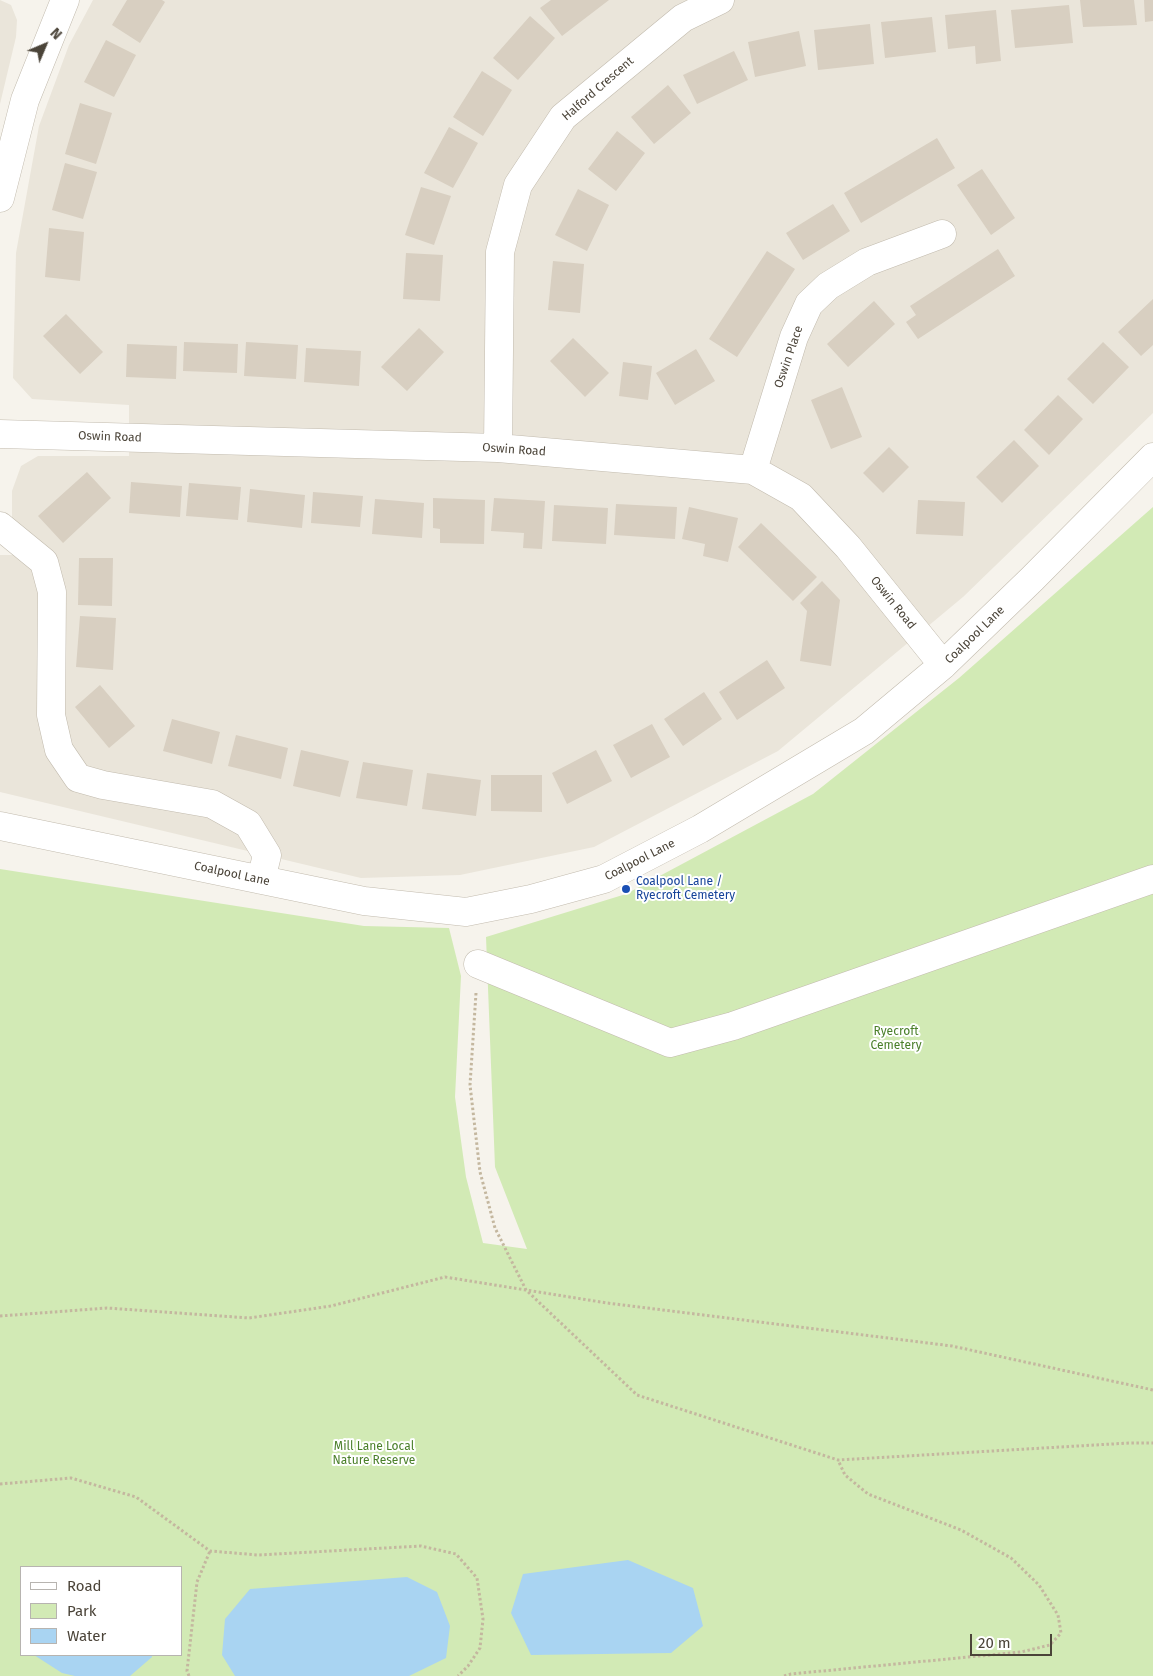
<!DOCTYPE html>
<html>
<head>
<meta charset="utf-8">
<style>
  body { margin:0 }
  #map { position:relative; width:1153px; height:1676px; overflow:hidden; background:#f6f3ec; font-family:"Fira Sans",sans-serif }
  canvas { display:block }
  .legend { position:absolute; left:20px; top:1566px; width:162px; height:90px; box-sizing:border-box; background:#fff; border:1px solid #b7b4b0; margin:0; padding:6px 9px; list-style:none; font-size:15px; color:#4b4439 }
  .legend li { display:flex; align-items:center; gap:10px; height:25px }
  .legend b { width:25px; border:1px solid #b7b4b0 }
  .north { position:absolute; left:20px; top:20px; width:50px; height:50px; -webkit-text-stroke:4px #fff; paint-order:stroke; rotate:45deg; font-size:14px; font-weight:700; line-height:20px; text-align:center; color:#4b4439 }
  .north::after { content:''; display:block; margin:auto; width:18px; height:22px; background:#4b4439; clip-path:polygon(50% 0,100% 100%,50% 72%,0 100%) }
  .scale { position:absolute; left:970px; top:1634px; width:82px; height:22px; box-sizing:border-box; border:2px solid #4b4439; border-top:0; padding-left:6px; font-size:15px; line-height:18px; white-space:nowrap; color:#4b4439; -webkit-text-stroke:4px #fff; paint-order:stroke }
</style>
</head>
<body>
<div id="map">
<canvas width="1153" height="1676"></canvas>
<ul class="legend">
<li><b style="height:6px;background:#fff"></b>Road</li>
<li><b style="height:14px;background:#d2eab5"></b>Park</li>
<li><b style="height:14px;background:#a9d4f2"></b>Water</li>
</ul>
<div class="north">N</div>
<div class="scale">20 m</div>
</div>
<script>
const ctx = document.querySelector('canvas').getContext('2d');
ctx.lineJoin = 'round';
function fillPath(path, color) {
  ctx.fillStyle = color;
  ctx.fill(path, 'evenodd');
}
function shape(rows) {
  const path = new Path2D();
  for (const r of rows) {
    path.moveTo(r[0], r[1]);
    for (let i = 2; i < r.length; i += 2) path.lineTo(r[i], r[i + 1]);
  }
  return path;
}
function strokePath(path, color, width, dash) {
  ctx.strokeStyle = color;
  ctx.lineWidth = width;
  ctx.lineCap = dash ? 'butt' : 'round';
  ctx.setLineDash(dash || []);
  ctx.stroke(path);
}
function drawText(font, color, halo, rows, align = 'center') {
  ctx.font = font + ' "Fira Sans",sans-serif';
  ctx.lineWidth = 4;
  ctx.setLineDash([]);
  ctx.textBaseline = 'middle';
  ctx.strokeStyle = halo;
  ctx.fillStyle = color;
  for (const [text, x, y, turn = 0] of rows) {
    ctx.save();
    ctx.translate(x, y);
    ctx.rotate((+turn || 0) * Math.PI / 180);
    ctx.textAlign = isNaN(turn) ? turn : align;
    if (halo) ctx.strokeText(text, 0, 0);
    ctx.fillText(text, 0, 0);
    ctx.restore();
  }
}
const residential = shape([
  [0,0,11,5,17,20,16,37,0,104],
  [93,0,1153,0,1153,413,963,597,778,751,594,847,460,875,361,878,0,792,0,555,12,555,12,491,21,466,38,456,129,456,129,405,32,399,13,378,16,253,39,126,69,45]
]);
const green = shape([
  [1153,507,1153,1676,0,1676,0,869,364,926,449,928,461,976,455,1097,466,1177,483,1243,527,1249,495,1167,486,937,626,894,813,794,959,678],
  [21,1567,181,1567,181,1655,21,1655]
]);
const water = shape([
  [628,1560,693,1588,703,1626,671,1653,531,1655,511,1613,523,1574],
  [407,1577,437,1592,450,1626,446,1658,409,1676,235,1676,222,1655,225,1619,250,1589],
  [34,1655,152,1655,152,1657,130,1676,75,1676,62,1673]
]);
const building = shape([
  [127,0,162,0,165,2,140,43,112,25],
  [551,0,609,0,562,36,540,8],
  [1080,0,1134,0,1137,25,1083,27],
  [1144,0,1153,0,1153,21,1145,22],
  [1069,5,1073,43,1015,48,1011,10],
  [996,10,1001,61,976,64,975,46,948,49,945,15],
  [530,16,555,38,518,80,493,58],
  [932,17,936,52,885,58,881,22],
  [870,24,874,64,818,70,814,30],
  [799,31,806,66,755,77,748,42],
  [106,40,136,55,114,97,84,82],
  [734,51,748,80,697,104,683,75],
  [482,71,512,90,483,136,453,117],
  [668,85,691,113,654,144,631,117],
  [80,103,112,113,96,164,65,154],
  [449,127,478,143,453,188,424,173],
  [617,131,645,153,616,191,588,169],
  [937,138,955,168,861,223,844,193],
  [65,163,97,172,83,219,52,210],
  [982,169,1015,218,991,235,957,185],
  [421,187,451,196,434,245,405,235],
  [578,189,609,205,587,251,555,235],
  [833,204,850,231,803,260,786,233],
  [49,228,84,232,80,281,45,277],
  [998,249,1015,276,918,339,906,322,916,315,910,306],
  [767,251,795,269,737,357,709,339],
  [406,253,443,255,440,301,403,299],
  [553,261,584,264,580,313,548,310],
  [1153,299,1153,345,1141,356,1118,332],
  [874,301,895,324,848,367,827,344],
  [66,314,103,352,80,374,43,336],
  [419,328,444,352,407,391,381,367],
  [573,338,609,373,585,397,550,361],
  [184,342,238,344,237,373,183,371],
  [246,342,298,345,296,379,244,376],
  [1103,342,1129,367,1093,404,1067,379],
  [127,344,177,346,176,379,126,377],
  [306,348,361,351,359,386,304,382],
  [696,349,715,381,675,405,656,373],
  [623,362,652,366,648,400,619,396],
  [842,387,862,437,831,449,811,400],
  [1058,395,1083,419,1049,455,1024,430],
  [1014,440,1039,466,1002,503,976,477],
  [889,447,909,467,883,493,863,473],
  [87,472,111,498,63,543,38,516],
  [131,482,182,486,180,517,129,513],
  [189,483,241,487,238,520,186,516],
  [250,489,305,495,302,528,247,522],
  [313,492,363,496,360,527,311,523],
  [433,498,485,500,484,544,440,543,440,529,433,528],
  [494,498,545,501,542,549,523,548,524,533,491,531],
  [375,499,424,503,422,538,372,534],
  [918,500,965,502,963,536,916,534],
  [616,504,677,507,675,539,614,535],
  [554,505,608,508,606,544,552,541],
  [689,507,738,518,728,562,703,556,705,544,682,539],
  [761,523,817,577,793,601,738,547],
  [79,558,113,558,112,606,78,605],
  [822,581,840,600,831,666,800,661,807,611,800,603],
  [80,616,116,618,113,670,76,667],
  [767,660,785,688,737,720,719,692],
  [100,685,135,726,109,748,75,707],
  [704,692,722,719,683,746,664,719],
  [172,719,220,732,212,764,163,751],
  [652,724,670,757,631,778,613,745],
  [236,735,288,748,281,779,228,766],
  [301,750,349,761,340,797,293,786],
  [596,750,612,781,567,804,552,773],
  [363,762,413,770,407,806,356,798],
  [427,773,481,780,476,816,422,809],
  [491,775,542,775,542,812,491,811]
]);
const path = shape([
  [476,993,470,1085,480,1172,495,1228,526,1290,637,1395,838,1460,1129,1443,1153,1443],
  [0,1316,107,1308,249,1318,331,1306,445,1277,607,1303,952,1346,1153,1390],
  [0,1484,71,1478,136,1497,210,1551,258,1555,421,1546,456,1554,477,1578,483,1619,480,1648,468,1666,458,1676],
  [189,1676,187,1671,197,1582,210,1551],
  [784,1676,791,1674,1021,1652,1050,1645,1061,1633,1058,1615,1039,1585,1011,1558,961,1530,868,1494,845,1475,838,1460]
]);
const minor = shape([
  [0,198,25,100,65,0],
  [0,434,498,448,753,470,801,497,848,547,943,665],
  [498,448,500,252,518,185,563,117,683,18,720,0],
  [753,470,794,337,809,304,828,286,867,262,942,234],
  [0,526,44,562,52,592,51,715,59,750,78,778,103,785,212,804,248,824,267,855,261,880],
  [0,826,364,901,466,912,531,899,604,879,700,829,864,731,943,665,1032,579,1153,457],
  [478,964,670,1043,733,1026,1153,879]
]);
const markers = [
  [626,889,5,"#1a4fb4"]
];
const streetNames = [
  ["Halford Crescent",598,89,-41],
  ["Oswin Place",789,357,-71],
  ["Oswin Road",110,437,2],
  ["Oswin Road",514,450,4],
  ["Oswin Road",893,603,51],
  ["Coalpool Lane",975,635,-44],
  ["Coalpool Lane",640,860,-27],
  ["Coalpool Lane",232,874,12]
];
const transitNames = [
  ["Coalpool Lane /",636,882],
  ["Ryecroft Cemetery",636,896]
];
const parkNames = [
  ["Ryecroft",896,1032],
  ["Cemetery",896,1046],
  ["Mill Lane Local",374,1447],
  ["Nature Reserve",374,1461]
];
fillPath(residential, '#eae5da');
fillPath(green, '#d2eab5');
fillPath(water, '#a9d4f2');
fillPath(building, '#d8cfc1');
strokePath(minor, '#c2bbae', 29);
strokePath(path, '#c4b79f', 3, [2.5, 2.5]);
strokePath(minor, '#fff', 28);
for (const [x, y, r, color] of markers) {
  const dot = new Path2D();
  dot.arc(x, y, r, 0, 2 * Math.PI);
  ctx.fillStyle = color;
  ctx.fill(dot);
  strokePath(dot, '#fff', 2);
}
drawText('12px', '#4b4439', '#fff', streetNames);
drawText('12px', '#164399', '#fff', transitNames, 'left');
drawText('12px', '#4a7f2a', '#fff', parkNames);
</script>
</body>
</html>
